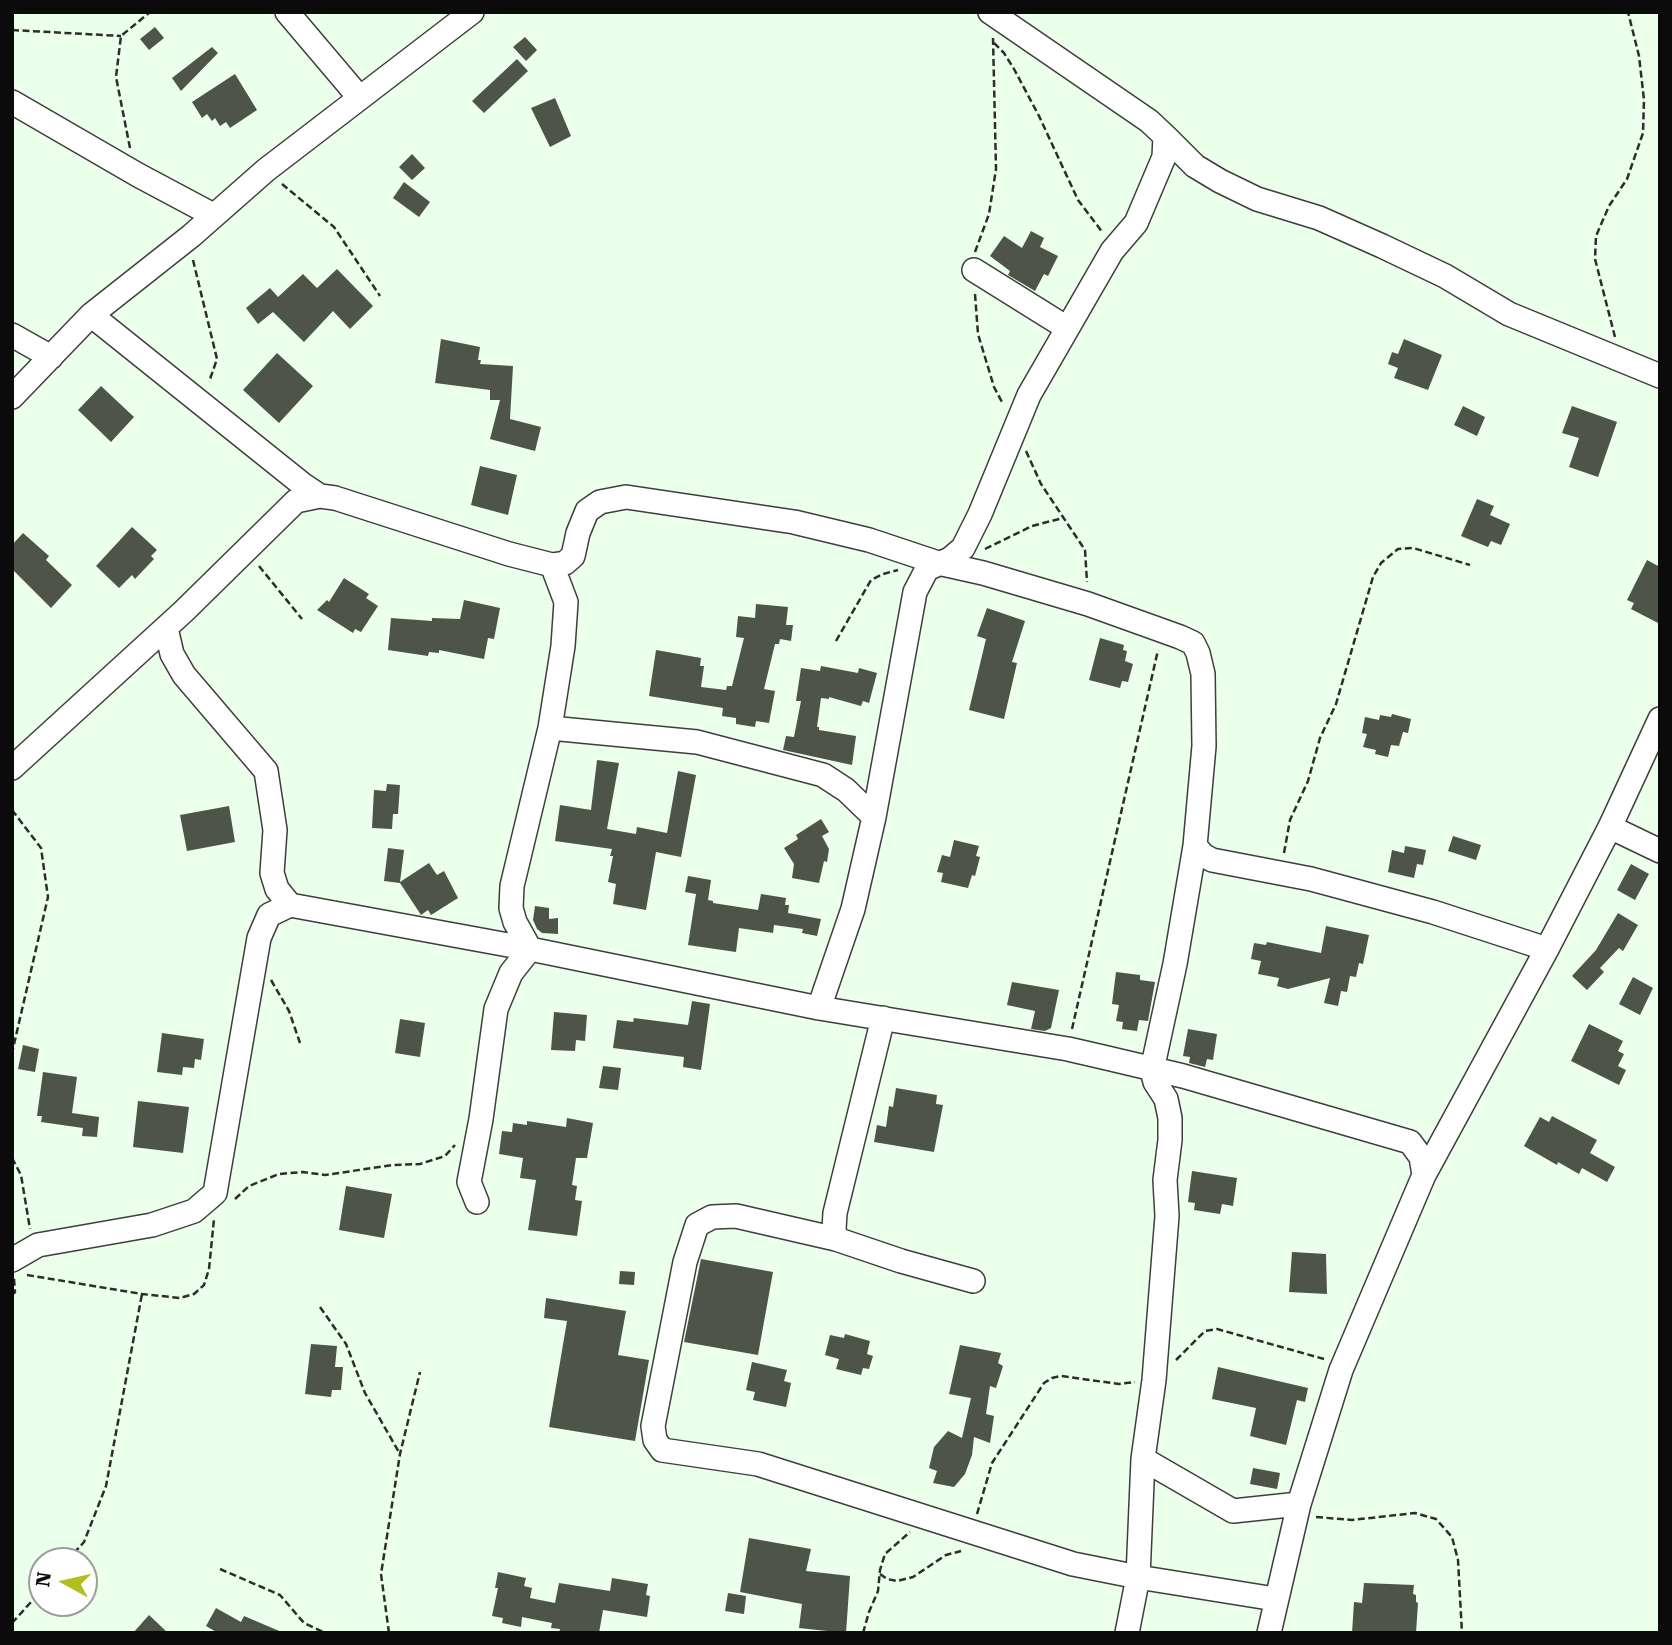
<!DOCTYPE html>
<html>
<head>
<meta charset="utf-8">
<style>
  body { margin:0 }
  #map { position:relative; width:1672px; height:1645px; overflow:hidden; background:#ebffea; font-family:"Roboto Serif",serif }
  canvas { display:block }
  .frame { position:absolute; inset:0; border:14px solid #0b0b0b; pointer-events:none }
  .north { position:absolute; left:28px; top:1547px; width:70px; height:70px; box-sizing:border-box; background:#fff; border:2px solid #9d9d9d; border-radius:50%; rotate:278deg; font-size:19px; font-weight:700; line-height:28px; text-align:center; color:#0b0b0b }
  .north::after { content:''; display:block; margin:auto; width:24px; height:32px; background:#b3be21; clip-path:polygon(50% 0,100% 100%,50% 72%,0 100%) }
</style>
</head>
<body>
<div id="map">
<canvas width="1672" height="1645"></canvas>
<div class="frame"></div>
<div class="north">N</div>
</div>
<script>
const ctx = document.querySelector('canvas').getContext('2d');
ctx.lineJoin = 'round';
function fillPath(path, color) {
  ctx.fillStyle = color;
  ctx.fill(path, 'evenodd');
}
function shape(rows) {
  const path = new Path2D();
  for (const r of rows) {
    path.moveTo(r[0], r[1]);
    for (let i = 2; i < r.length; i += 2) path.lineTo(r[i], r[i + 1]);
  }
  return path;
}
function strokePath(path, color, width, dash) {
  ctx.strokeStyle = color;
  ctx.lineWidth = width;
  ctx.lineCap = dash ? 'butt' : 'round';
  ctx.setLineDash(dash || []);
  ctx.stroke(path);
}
const building = shape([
  [155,27,164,38,149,50,140,39],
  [525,37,537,50,526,61,513,47],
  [212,47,218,53,181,91,172,78],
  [517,59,528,71,484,113,472,101],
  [235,74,257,110,230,128,226,122,220,126,215,118,212,121,207,114,202,118,192,102],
  [555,98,571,136,550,147,531,108],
  [412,154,425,168,412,180,399,167],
  [404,182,430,202,419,217,393,198],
  [1031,231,1044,238,1040,247,1058,256,1048,276,1044,274,1035,291,1008,275,1010,271,990,256,1004,236,1022,248],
  [337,269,373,306,350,329,333,311,304,342,273,312,258,324,246,308,270,288,278,297,303,274,317,288],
  [441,339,480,347,478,360,481,360,480,364,513,366,510,419,541,427,535,451,490,439,500,400,490,400,490,390,435,383],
  [1404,339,1442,355,1428,390,1394,378,1398,368,1388,364,1392,352,1398,354],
  [277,353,313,386,279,423,243,390],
  [101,386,134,417,111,442,78,410],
  [1463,406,1485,417,1477,436,1454,425],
  [1572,406,1617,422,1598,477,1569,467,1579,438,1562,433],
  [480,466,517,475,508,515,471,505],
  [1477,499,1494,506,1490,515,1510,524,1501,545,1491,541,1488,547,1461,536],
  [132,527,157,550,151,556,154,559,135,579,132,575,119,588,96,566],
  [23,533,49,556,46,560,72,585,51,608,12,569,12,545],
  [1647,560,1660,567,1660,624,1631,609,1634,603,1627,600],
  [344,578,369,594,366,598,378,606,361,632,355,629,353,633,317,610,327,600,329,602],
  [464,600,500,608,494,639,488,638,484,659,439,650,439,653,429,652,428,656,388,650,391,618,432,621,432,618,460,619],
  [756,604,788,607,786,625,793,625,791,641,780,639,779,644,775,644,764,689,775,691,769,723,756,721,755,727,736,724,736,718,722,716,723,708,649,696,656,650,701,658,700,666,704,666,701,687,726,690,727,686,732,686,744,638,736,637,738,616,755,618],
  [987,608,1025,621,1012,662,1017,663,1004,719,969,710,986,639,977,636],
  [1100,638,1124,645,1123,650,1127,651,1125,661,1133,664,1128,682,1122,681,1120,688,1089,680],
  [821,666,858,673,859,668,877,673,869,703,863,701,861,706,829,697,829,699,821,698,817,727,819,727,819,730,856,736,852,765,783,750,786,736,794,737,801,701,796,701,801,668,820,671],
  [1392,714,1411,719,1408,733,1403,732,1399,746,1391,745,1388,757,1375,754,1376,750,1363,747,1367,734,1362,733,1365,717,1379,720,1380,715,1391,717],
  [597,760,619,763,607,829,636,834,637,827,667,833,678,771,696,775,681,857,656,852,646,910,613,904,616,884,608,882,613,856,610,856,612,849,555,841,560,805,591,810],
  [387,784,400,785,398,814,393,814,392,829,372,828,374,790,386,791],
  [229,806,235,842,187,851,180,815],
  [821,819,829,832,822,836,829,849,827,862,824,861,819,883,792,878,794,864,784,848,798,839,796,835],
  [1453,836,1481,845,1476,860,1448,851],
  [954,840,979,846,976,856,980,857,975,876,972,875,968,888,941,882,943,873,937,872,942,855,950,857],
  [1405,846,1426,850,1423,865,1417,864,1414,878,1388,872,1392,850,1404,853],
  [388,848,404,850,400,882,429,863,437,875,444,871,458,898,431,915,428,910,421,915,400,883,384,881],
  [1631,864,1649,874,1635,900,1617,890],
  [688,876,711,880,708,900,713,901,713,903,758,910,761,894,786,898,785,905,789,905,788,913,821,919,817,936,802,933,803,929,774,925,773,933,739,928,736,952,688,945,696,894,685,892],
  [535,906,549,908,549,919,558,918,558,934,542,933,537,929,533,920],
  [1618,913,1638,925,1623,951,1619,948,1600,968,1604,972,1587,990,1572,976,1596,950],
  [1326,926,1369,935,1363,964,1359,963,1356,977,1350,976,1347,992,1341,991,1338,1006,1324,1003,1330,978,1288,989,1277,986,1279,978,1258,974,1261,961,1251,959,1254,943,1266,945,1267,942,1321,953],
  [1116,972,1140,975,1140,980,1155,982,1148,1021,1139,1020,1137,1031,1122,1029,1123,1022,1116,1021,1119,1005,1112,1004],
  [1633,977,1653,988,1640,1015,1619,1004],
  [1012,982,1059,990,1051,1028,1045,1031,1031,1029,1035,1011,1007,1005],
  [692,1001,710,1004,701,1070,683,1067,684,1057,613,1048,617,1020,633,1022,634,1018,688,1025],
  [554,1012,587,1015,585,1041,576,1040,575,1051,551,1050],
  [400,1019,425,1023,420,1057,395,1053],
  [1589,1024,1623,1041,1618,1051,1624,1054,1618,1066,1626,1070,1619,1085,1571,1061],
  [1188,1029,1217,1034,1213,1060,1207,1059,1205,1067,1189,1063,1190,1057,1183,1056],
  [162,1033,204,1039,201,1060,195,1059,194,1068,183,1067,182,1075,157,1072],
  [23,1045,39,1049,35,1072,18,1069],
  [603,1066,621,1068,618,1090,599,1088],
  [43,1072,77,1077,72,1113,99,1117,97,1137,82,1136,83,1128,41,1122,42,1116,37,1116],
  [896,1088,937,1095,936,1104,943,1105,934,1152,874,1142,877,1125,886,1127,889,1106,893,1107],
  [138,1101,189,1107,183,1153,133,1147],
  [1552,1116,1597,1140,1590,1153,1615,1167,1607,1182,1582,1168,1579,1174,1558,1162,1557,1165,1524,1146,1540,1117,1549,1122],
  [567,1118,593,1123,587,1158,576,1158,572,1185,577,1186,575,1200,582,1201,577,1236,528,1230,536,1180,520,1178,523,1158,499,1154,502,1131,512,1132,513,1123,527,1125,527,1121,566,1127],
  [1192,1171,1237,1178,1233,1206,1222,1204,1220,1214,1194,1210,1195,1203,1188,1202],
  [346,1186,392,1194,384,1238,339,1230],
  [1292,1252,1326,1254,1327,1294,1289,1292],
  [701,1259,773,1272,758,1355,684,1342],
  [620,1271,635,1272,634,1285,619,1284],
  [546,1298,626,1311,618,1355,649,1360,635,1441,549,1427,567,1321,544,1318],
  [845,1334,870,1341,867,1354,873,1356,869,1369,863,1368,861,1375,836,1369,839,1359,825,1355,830,1335,844,1338],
  [311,1344,337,1346,335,1367,343,1367,341,1390,332,1390,331,1397,305,1394],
  [960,1345,1001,1353,998,1363,1003,1366,996,1388,990,1386,986,1414,994,1416,990,1443,974,1437,972,1455,965,1474,954,1487,933,1483,937,1471,929,1468,934,1447,948,1431,962,1438,971,1398,949,1394],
  [752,1362,787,1370,784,1381,791,1383,786,1407,753,1400,755,1392,746,1390],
  [1218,1367,1308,1388,1305,1402,1297,1400,1286,1445,1250,1436,1256,1408,1212,1399],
  [1253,1468,1280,1473,1277,1489,1250,1484],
  [749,1538,811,1549,806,1571,850,1576,846,1633,799,1628,802,1604,740,1592],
  [498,1572,526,1578,524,1586,532,1588,530,1598,555,1603,559,1583,610,1591,612,1578,648,1584,646,1595,650,1596,647,1617,603,1610,599,1633,559,1633,560,1629,551,1628,552,1623,522,1617,521,1627,502,1623,503,1618,492,1616,498,1588,495,1588],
  [1364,1583,1414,1585,1413,1594,1416,1595,1416,1602,1418,1603,1416,1633,1352,1633,1354,1602,1362,1603],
  [728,1593,746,1596,744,1614,725,1611],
  [216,1608,241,1622,244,1616,284,1633,218,1633,206,1626],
  [149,1615,168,1633,133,1633]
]);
const path = shape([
  [12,30,121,36],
  [994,43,1004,53,1014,69,1039,116,1078,200,1103,233],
  [130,148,116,77,121,36,150,12],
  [282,184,334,227,380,296],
  [975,252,989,214,996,169,993,38],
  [193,260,217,359,209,382],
  [975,294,978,334,994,387,1003,404],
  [1615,337,1595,259,1596,236,1609,206,1627,179,1643,133,1644,100,1639,56,1628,12],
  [1026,451,1041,484,1085,550,1087,582],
  [985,549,1032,526,1063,518],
  [259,566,302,619],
  [836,641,871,580,883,574,898,570],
  [12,810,41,848,48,897,12,1053],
  [1284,853,1290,820,1308,781,1320,738,1336,704,1373,577,1381,563,1398,549,1413,548,1470,565],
  [271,980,289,1011,300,1043],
  [1072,1029,1158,650],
  [12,1158,21,1175,30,1229],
  [235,1199,249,1186,279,1174,303,1172,325,1175,393,1165,420,1164,445,1156,455,1145],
  [27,1275,142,1294,180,1298,194,1294,204,1285,209,1269,214,1219],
  [12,1295,15,1292,14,1278],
  [320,1307,346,1344,365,1393,400,1454],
  [1176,1360,1205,1331,1217,1329,1324,1359],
  [977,1514,992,1463,1044,1383,1052,1378,1061,1376,1119,1384,1135,1382],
  [1316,1517,1352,1520,1415,1513,1436,1519,1452,1537,1458,1560,1462,1633],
  [67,1561,84,1542,106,1486,142,1294],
  [220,1569,280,1595,304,1623,325,1633],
  [880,1574,887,1579,897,1581,913,1577,946,1555,961,1551],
  [12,1623,42,1590],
  [389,1633,381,1574,400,1454,420,1372],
  [863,1633,869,1612,878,1591,880,1570,885,1554,910,1532]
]);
const minor = shape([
  [287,12,359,97],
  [12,102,138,175,213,215],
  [1165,136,1195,166,1220,181,1257,199,1319,218,1382,246,1445,276,1509,314,1660,376],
  [974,270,1067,328],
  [91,315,302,484,320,496],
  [12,335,51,357],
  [12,397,91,315,191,236,266,170,472,12],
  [166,628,172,654,184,675,266,771,275,830,272,873,277,889,290,905],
  [550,728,697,742,823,775,846,790,874,817],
  [12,768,184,611,296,501,320,496,335,498,509,554,552,565,565,563,573,556,578,533,587,511,600,502,626,497,794,522,869,540,938,563,983,573,1088,604,1180,637,1193,643,1198,653,1203,674,1204,746,1195,846,1175,964,1152,1070,1155,1082,1166,1099,1170,1118,1170,1140,1165,1180,1167,1216,1154,1380,1143,1459,1138,1577,1127,1633],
  [1610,827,1660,851],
  [1195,846,1203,855,1212,860,1311,879,1433,912,1547,949],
  [819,1008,853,909,874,817,915,592,927,569,950,559,963,548,980,514,1029,395,1112,251,1136,223,1164,157,1165,136,1149,121,990,12],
  [477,1202,469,1182,481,1119,496,1009,511,973,530,949,515,922,511,908,512,886,550,728,563,646,566,602,552,565],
  [836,1239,834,1229,835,1213,883,1018],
  [12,1260,38,1245,152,1225,194,1211,215,1193,259,938,269,915,290,905,530,949,819,1008,1068,1049,1107,1058,1183,1076,1410,1142,1421,1157,1424,1175],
  [973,1281,901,1261,836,1239,736,1216,712,1217,697,1225,685,1262,653,1426,655,1440,662,1450,758,1464,1073,1564,1138,1577,1275,1599],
  [1143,1459,1233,1511,1299,1504],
  [1269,1633,1299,1504,1341,1370,1424,1175,1547,949,1610,827,1660,719]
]);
fillPath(building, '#4e5448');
strokePath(minor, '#3e3e3e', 26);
strokePath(path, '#2d2d2d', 2.5, [7, 3.5]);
strokePath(minor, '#fff', 23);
</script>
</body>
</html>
